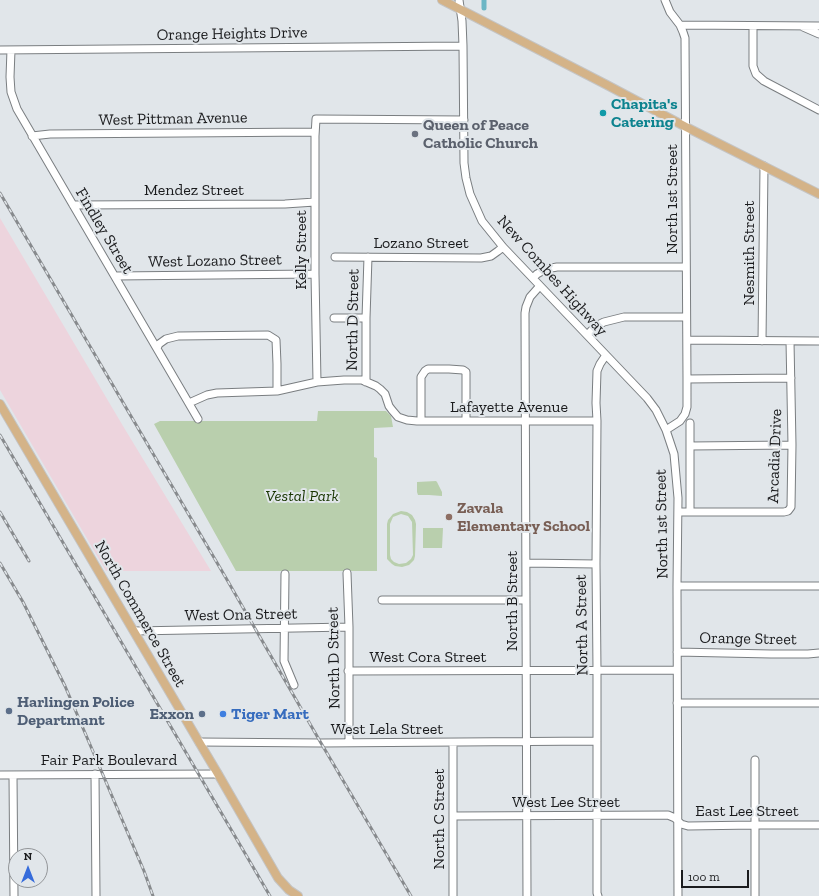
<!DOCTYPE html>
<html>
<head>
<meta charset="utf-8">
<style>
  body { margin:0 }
  #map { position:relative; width:819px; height:896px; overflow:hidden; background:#e1e6ea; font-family:"Zilla Slab",serif }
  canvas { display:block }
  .north { position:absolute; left:8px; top:848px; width:40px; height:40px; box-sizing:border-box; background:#e1e6ea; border:1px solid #929598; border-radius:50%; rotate:0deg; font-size:11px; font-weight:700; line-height:16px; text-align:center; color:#1b1c1e }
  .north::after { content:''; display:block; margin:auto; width:14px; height:18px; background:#366cdb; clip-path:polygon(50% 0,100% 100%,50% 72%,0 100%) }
  .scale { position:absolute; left:681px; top:870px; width:68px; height:18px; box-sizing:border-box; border:2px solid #1b1c1e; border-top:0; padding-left:5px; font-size:12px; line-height:14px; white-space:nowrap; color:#1b1c1e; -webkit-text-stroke:3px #e1e6ea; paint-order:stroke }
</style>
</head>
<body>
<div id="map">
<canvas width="819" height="896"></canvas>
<div class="north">N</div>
<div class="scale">100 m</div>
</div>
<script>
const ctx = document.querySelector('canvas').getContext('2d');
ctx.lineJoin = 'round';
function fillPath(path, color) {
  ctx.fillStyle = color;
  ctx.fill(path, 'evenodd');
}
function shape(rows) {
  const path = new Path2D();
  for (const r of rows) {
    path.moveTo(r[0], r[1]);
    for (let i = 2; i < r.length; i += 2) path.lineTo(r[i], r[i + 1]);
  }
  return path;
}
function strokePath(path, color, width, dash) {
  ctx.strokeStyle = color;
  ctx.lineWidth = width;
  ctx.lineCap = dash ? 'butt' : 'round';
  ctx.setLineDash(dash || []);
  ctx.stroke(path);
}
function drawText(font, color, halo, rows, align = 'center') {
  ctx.font = font + ' "Zilla Slab",serif';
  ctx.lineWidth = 4;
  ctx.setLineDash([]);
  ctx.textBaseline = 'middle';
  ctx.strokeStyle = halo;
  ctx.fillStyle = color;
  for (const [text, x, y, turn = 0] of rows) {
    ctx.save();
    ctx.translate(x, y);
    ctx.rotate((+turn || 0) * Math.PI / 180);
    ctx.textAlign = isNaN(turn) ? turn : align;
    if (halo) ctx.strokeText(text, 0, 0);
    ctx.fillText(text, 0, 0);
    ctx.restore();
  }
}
const industrial = shape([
  [0,218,123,426,211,571,106,571,0,390]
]);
const green = shape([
  [318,411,386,411,391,416,393,427,374,428,374,457,377,458,377,571,236,571,154,424,160,421,317,421],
  [436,481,437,482,442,492,442,496,429,495,418,495,417,492,417,482],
  [401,511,407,512,412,515,415,520,416,524,415,556,414,560,409,565,402,567,395,566,392,564,387,559,387,524,388,520,393,514],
  [401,514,408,516,412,522,413,555,411,559,406,563,399,564,394,562,391,559,390,555,390,524,393,517],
  [423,528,443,528,442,548,423,548]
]);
const canal = shape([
  [484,0,484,8]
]);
const minor = shape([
  [459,0,462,21,463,46,464,163,466,178,470,194,482,221,503,247,647,398,656,410,666,430,674,454,678,498,677,586,678,896],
  [665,0,670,12,680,25,683,32,685,38,687,379,687,407,685,414,680,421,666,430],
  [680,25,819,26],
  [753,26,753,66,756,74,764,81,819,110],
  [803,27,819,34],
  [0,50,463,46],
  [11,50,10,77,11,92,17,109,198,419],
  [32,136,50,134,315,132],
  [73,205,285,204,315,202],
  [335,257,481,258,491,256,498,251,503,247],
  [115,276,315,274],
  [533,278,537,274,546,269,557,267,686,267],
  [334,318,366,318],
  [587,335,596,326,604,322,624,317,686,317],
  [687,340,819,341],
  [762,341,764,166],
  [157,348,159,344,166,339,178,336,268,335,276,340,277,364,277,391],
  [687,379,791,378],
  [317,382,315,274,315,136,316,119,464,120],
  [366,382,366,318,368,257],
  [189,403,207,395,217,393,277,391,317,382,344,380,362,380,376,386,380,389,385,394,389,406,392,410,398,417,407,420,417,421,597,421],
  [421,421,421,377,425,371,428,369,449,369,463,370,466,372,466,421],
  [690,423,690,512],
  [690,446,792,445],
  [678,512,784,512,788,511,791,507,792,445,790,341],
  [526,563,596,564],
  [347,573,349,627,349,743],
  [285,574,284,661,294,685],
  [677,586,819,586],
  [382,600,526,600],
  [134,631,349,627],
  [677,652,771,654,808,654,819,653],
  [348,671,677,670],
  [677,703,819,703],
  [199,742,321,743,597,741],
  [95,774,96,896],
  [0,775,218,774],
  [13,775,14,896],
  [453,816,668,815,675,818,681,824,688,826,755,825,819,825],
  [453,896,453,743],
  [527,896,525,313,526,307,530,297,538,288,541,287],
  [598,896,597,893,597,670,596,564,597,421,596,403,597,371,600,364,606,355],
  [755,896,755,760]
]);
const major = shape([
  [442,0,607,85,686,127,819,194],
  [0,404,199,742,218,774,278,878,289,890,298,896]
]);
const rail = shape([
  [0,193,226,578,321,743,411,896],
  [0,435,270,896],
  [0,512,29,561],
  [0,563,23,602,65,686,144,871,153,896]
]);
const markers = [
  [603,113,4,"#0f9aa8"],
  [415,134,4,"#6b7280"],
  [449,517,4,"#8d6e63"],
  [9,711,4,"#5c6f8a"],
  [202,714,4,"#5c6f8a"],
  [223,714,4,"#3f7fe0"]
];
const streetNames = [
  ["Orange Heights Drive",232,34,-1],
  ["West Pittman Avenue",173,119,-1],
  ["Mendez Street",194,190],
  ["North 1st Street",672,199,-90],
  ["Findley Street",104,231,59],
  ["Lozano Street",421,243],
  ["Kelly Street",301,250,-90],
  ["Nesmith Street",749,253,-90],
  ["West Lozano Street",215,261,-1],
  ["New Combes Highway",552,276,48],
  ["North D Street",353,320,-89],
  ["Lafayette Avenue",509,407],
  ["Arcadia Drive",775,456,-88],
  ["North 1st Street",662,524,-91],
  ["North B Street",512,601,-90],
  ["North Commerce Street",140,614,60],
  ["West Ona Street",241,615,-1],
  ["North A Street",582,625,-91],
  ["Orange Street",748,639,1],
  ["West Cora Street",428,657],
  ["North D Street",334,658,-91],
  ["West Lela Street",387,729],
  ["Fair Park Boulevard",109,760],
  ["West Lee Street",566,802],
  ["East Lee Street",747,811],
  ["North C Street",439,819,-90]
];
const cultureNames = [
  ["Chapita's",611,104],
  ["Catering",611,122]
];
const worshipNames = [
  ["Queen of Peace",423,125],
  ["Catholic Church",423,143]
];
const parkNames = [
  ["Vestal Park",302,496]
];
const educationNames = [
  ["Zavala",457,508],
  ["Elementary School",457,526]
];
const serviceNames = [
  ["Harlingen Police",17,702],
  ["Departmant",17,720],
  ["Exxon",194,714,"right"]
];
const shopNames = [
  ["Tiger Mart",231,714]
];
fillPath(industrial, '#edd4dd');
fillPath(green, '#b9cfad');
strokePath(canal, '#6cb6c5', 5);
strokePath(minor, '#7a7e81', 9);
strokePath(major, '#c4c4c4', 10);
strokePath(minor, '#fff', 7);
strokePath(major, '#d4b388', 8);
strokePath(rail, '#878a8d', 3);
strokePath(rail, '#e1e6ea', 1.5, [4.5]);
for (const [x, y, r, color] of markers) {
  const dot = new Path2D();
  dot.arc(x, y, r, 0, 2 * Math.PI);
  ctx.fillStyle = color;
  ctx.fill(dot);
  strokePath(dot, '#e1e6ea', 1.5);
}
drawText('16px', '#1b1c1e', '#e1e6ea', streetNames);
drawText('bold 16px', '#0d838f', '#e1e6ea', cultureNames, 'left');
drawText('bold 16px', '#5b616d', '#e1e6ea', worshipNames, 'left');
drawText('italic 16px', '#183500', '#e1e6ea', parkNames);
drawText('bold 16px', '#785e54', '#e1e6ea', educationNames, 'left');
drawText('bold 16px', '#4e5e75', '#e1e6ea', serviceNames, 'left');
drawText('bold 16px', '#366cbe', '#e1e6ea', shopNames, 'left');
</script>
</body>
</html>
